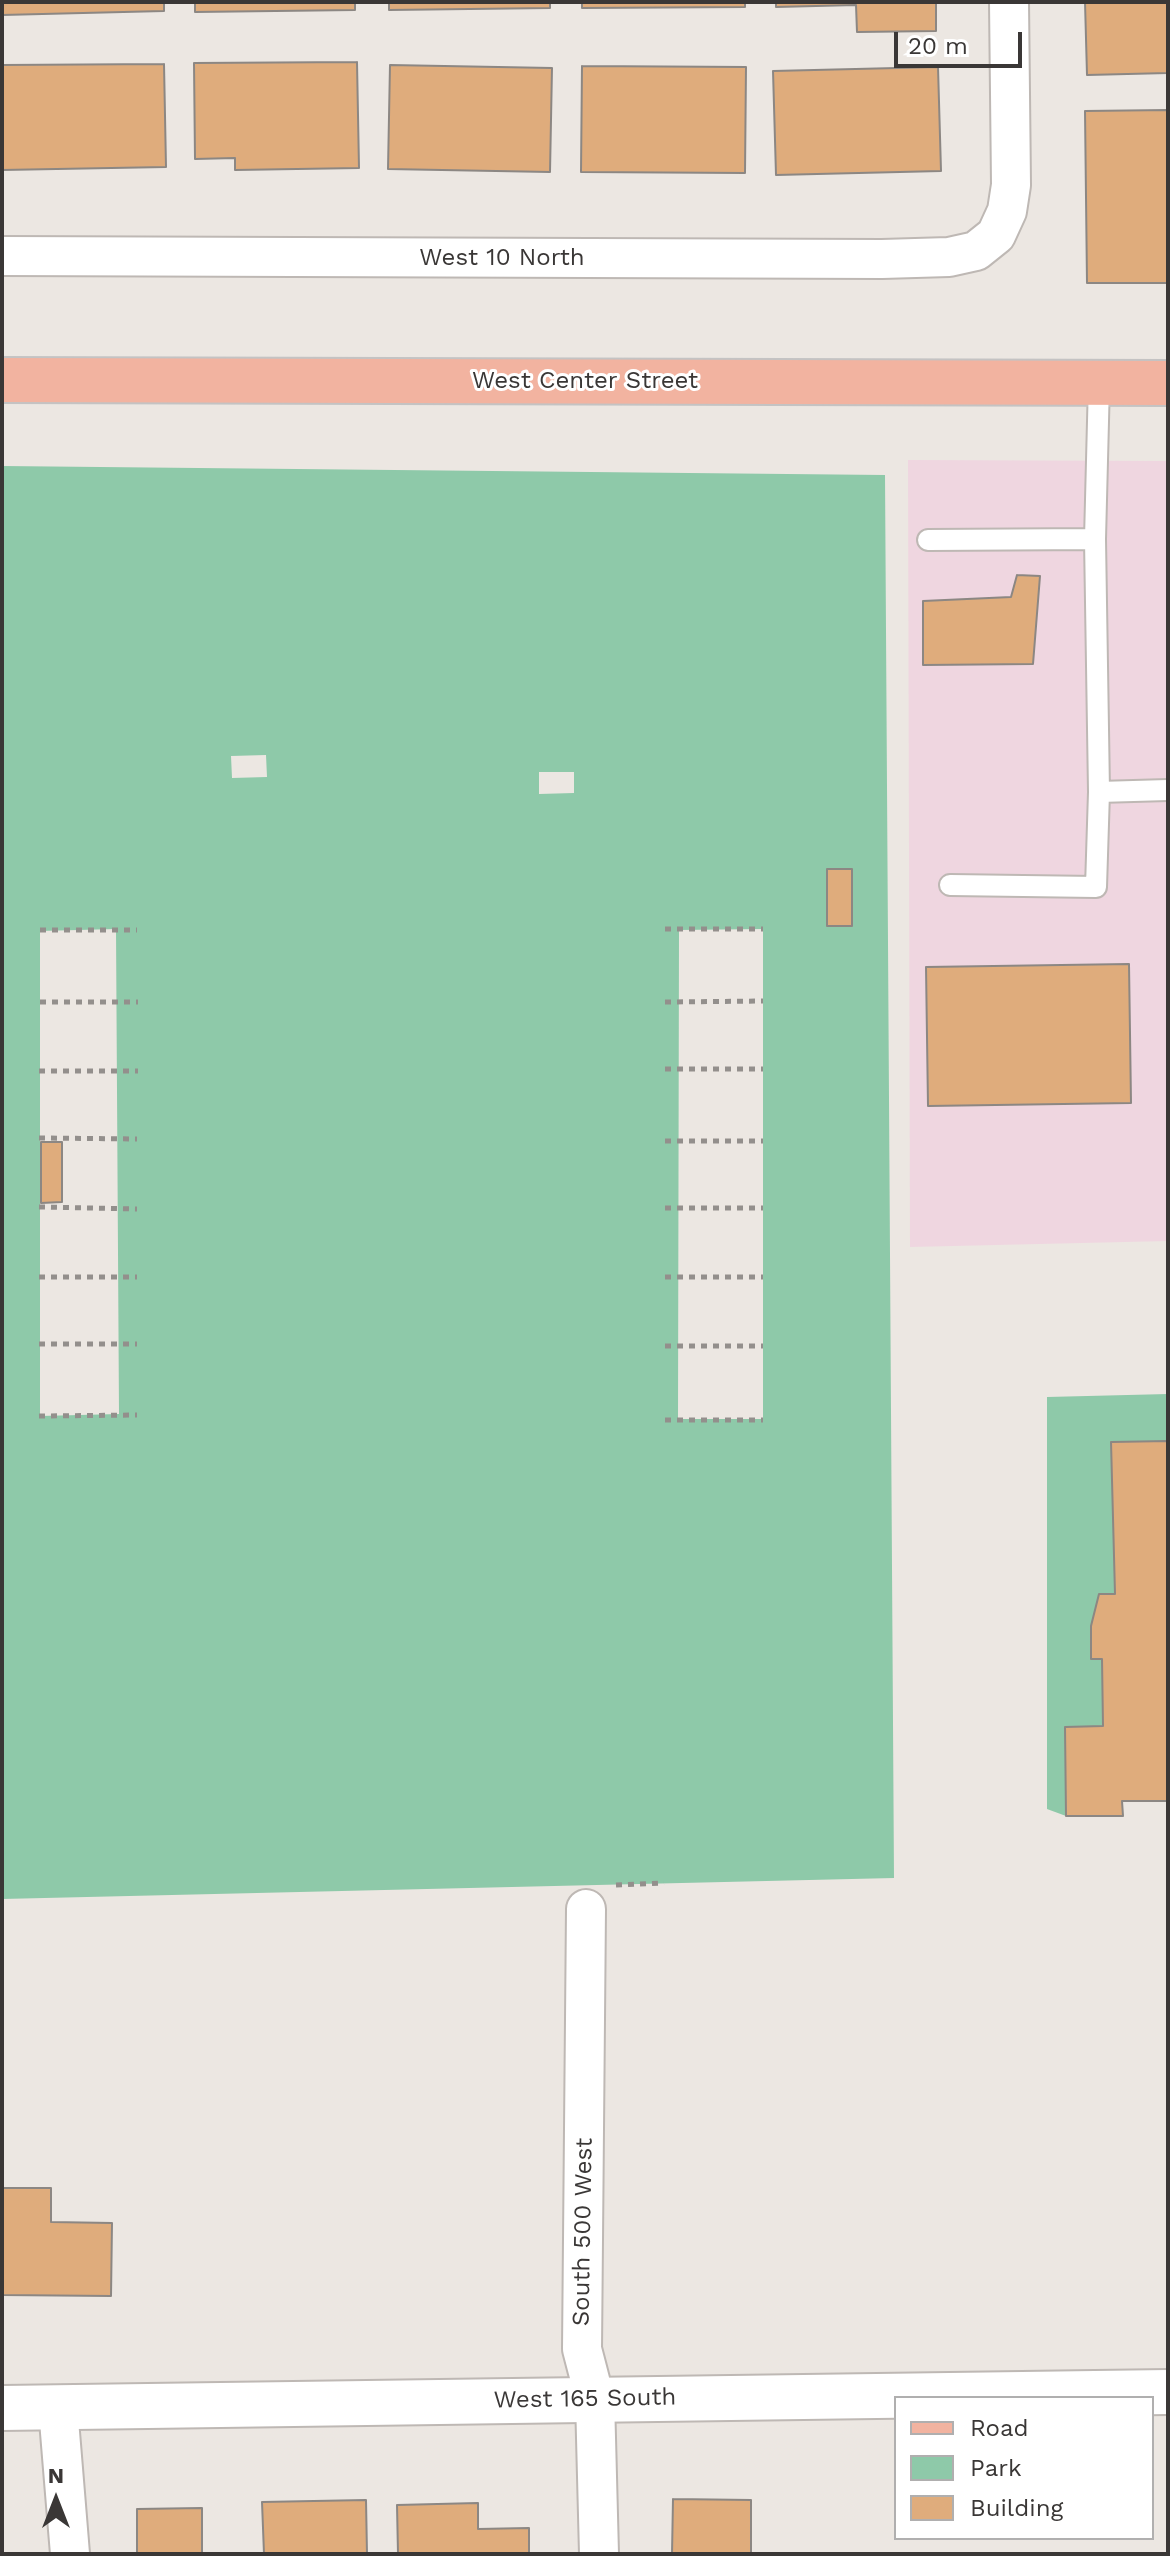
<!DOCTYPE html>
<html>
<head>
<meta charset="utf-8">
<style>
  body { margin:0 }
  #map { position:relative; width:1170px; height:2556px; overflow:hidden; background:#ece7e2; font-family:"Work Sans",sans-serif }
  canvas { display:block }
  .frame { position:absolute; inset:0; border:4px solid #3a3736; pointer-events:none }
  .legend { position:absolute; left:894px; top:2396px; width:260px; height:144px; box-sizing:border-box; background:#fff; border:2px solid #b0afaf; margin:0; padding:10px 14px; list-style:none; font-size:24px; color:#3a3736 }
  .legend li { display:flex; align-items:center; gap:16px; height:40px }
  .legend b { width:40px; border:2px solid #b0afaf }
  .north { position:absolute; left:16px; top:2460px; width:80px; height:80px; -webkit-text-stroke:6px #fff; paint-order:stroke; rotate:0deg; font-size:22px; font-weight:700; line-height:32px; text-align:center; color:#3a3736 }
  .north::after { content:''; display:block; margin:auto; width:28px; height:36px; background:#3a3736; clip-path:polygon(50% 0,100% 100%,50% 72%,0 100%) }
  .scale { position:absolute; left:894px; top:32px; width:128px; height:36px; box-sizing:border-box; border:4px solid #3a3736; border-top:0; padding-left:10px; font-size:24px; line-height:28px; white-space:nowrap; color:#3a3736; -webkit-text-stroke:6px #fff; paint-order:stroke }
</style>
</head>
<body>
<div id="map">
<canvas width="1170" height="2556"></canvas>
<div class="frame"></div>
<ul class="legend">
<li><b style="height:10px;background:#f2b3a0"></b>Road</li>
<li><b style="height:22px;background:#8ec9a9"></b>Park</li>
<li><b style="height:22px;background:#dfac7c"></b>Building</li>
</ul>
<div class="north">N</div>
<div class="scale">20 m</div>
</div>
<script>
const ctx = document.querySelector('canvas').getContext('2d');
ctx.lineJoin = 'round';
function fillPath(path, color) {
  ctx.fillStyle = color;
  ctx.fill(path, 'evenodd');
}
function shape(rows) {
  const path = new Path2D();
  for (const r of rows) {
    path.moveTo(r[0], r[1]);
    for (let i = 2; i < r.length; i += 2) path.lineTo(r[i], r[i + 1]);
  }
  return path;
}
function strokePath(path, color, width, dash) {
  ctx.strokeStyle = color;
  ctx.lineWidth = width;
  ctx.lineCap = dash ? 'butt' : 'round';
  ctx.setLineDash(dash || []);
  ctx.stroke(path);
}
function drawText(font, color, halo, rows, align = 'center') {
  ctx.font = font + ' "Work Sans",sans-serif';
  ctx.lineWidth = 6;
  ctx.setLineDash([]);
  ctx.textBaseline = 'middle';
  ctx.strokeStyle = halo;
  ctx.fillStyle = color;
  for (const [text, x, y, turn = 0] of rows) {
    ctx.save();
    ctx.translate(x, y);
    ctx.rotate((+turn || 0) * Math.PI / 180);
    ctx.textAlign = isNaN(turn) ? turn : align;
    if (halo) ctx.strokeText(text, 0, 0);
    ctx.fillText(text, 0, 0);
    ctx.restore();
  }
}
const commercial = shape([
  [908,460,1168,461,1168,1241,910,1247]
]);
const green = shape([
  [2,466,885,475,894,1878,2,1899],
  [266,755,267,777,232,778,231,756],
  [574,772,574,793,539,794,539,772],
  [116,929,119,1414,40,1416,40,931],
  [763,929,763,1419,678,1419,679,930],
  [1168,1394,1168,1441,1111,1443,1115,1594,1099,1595,1091,1627,1091,1659,1102,1659,1103,1726,1065,1727,1066,1816,1047,1809,1047,1397]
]);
const building = shape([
  [2,2,164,2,164,11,2,15,2,2],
  [195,2,355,2,355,10,195,12,195,2],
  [389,2,550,2,550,8,389,10,389,2],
  [582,2,745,2,745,7,582,8,582,2],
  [776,2,936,2,936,31,857,32,856,5,776,7,776,2],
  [1085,2,1168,2,1168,73,1087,75,1085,2],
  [357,62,359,168,235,170,235,158,195,159,194,63,357,62],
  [164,64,166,167,2,170,2,65,164,64],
  [390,65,552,68,550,172,388,169,390,65],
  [582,66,746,67,745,173,581,172,582,66],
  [938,67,941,171,776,175,773,71,938,67],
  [1168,110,1168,283,1087,283,1085,111,1168,110],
  [1017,575,1040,576,1033,664,923,665,923,601,1011,597,1017,575],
  [827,869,852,869,852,926,827,926,827,869],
  [1129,964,1131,1103,928,1106,926,967,1129,964],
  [41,1142,62,1142,62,1202,41,1203,41,1142],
  [1168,1441,1168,1801,1122,1801,1123,1816,1066,1816,1065,1727,1103,1726,1102,1659,1091,1659,1091,1626,1099,1594,1115,1594,1111,1442,1168,1441],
  [2,2188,51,2188,51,2222,112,2223,111,2296,2,2295,2,2188],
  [673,2499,751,2500,751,2554,672,2554,673,2499],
  [366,2500,367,2554,264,2554,262,2502,366,2500],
  [478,2503,478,2529,529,2528,529,2554,398,2554,397,2505,478,2503],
  [202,2508,202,2554,137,2554,137,2509,202,2508]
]);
const path = shape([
  [665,929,763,929],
  [40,930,137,930],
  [40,1002,138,1002],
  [665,1002,763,1001],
  [665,1069,763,1069],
  [39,1071,138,1071],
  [39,1138,137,1139],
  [665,1141,763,1141],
  [39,1207,137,1209],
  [665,1208,763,1208],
  [39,1277,137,1277],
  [665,1277,763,1277],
  [39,1344,137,1344],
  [665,1346,763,1346],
  [39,1416,137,1415],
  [665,1420,763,1420],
  [616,1885,664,1883]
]);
const lane = shape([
  [1095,539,1099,382],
  [928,540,1095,539,1099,792],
  [950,885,1096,887,1099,792,1168,790]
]);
const street = shape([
  [2,256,882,259,949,257,976,251,996,235,1007,211,1011,185,1009,2],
  [586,1909,582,2349,595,2399,599,2554],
  [58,2408,70,2554]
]);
const secondary = shape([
  [2,2408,1168,2392]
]);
const primary = shape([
  [2,380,1168,383]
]);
const streetNames = [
  ["West 10 North",502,258],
  ["West Center Street",585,381],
  ["South 500 West",583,2232,-89],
  ["West 165 South",585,2399,-1]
];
fillPath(commercial, '#efd6e0');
fillPath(green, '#8ec9a9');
fillPath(building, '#dfac7c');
strokePath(building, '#8c8783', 2);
strokePath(lane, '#beb8b4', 24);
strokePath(street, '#beb8b4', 42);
strokePath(secondary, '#beb8b4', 48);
strokePath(primary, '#c4c3c3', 48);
strokePath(path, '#938f8c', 5, [6, 6]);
strokePath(lane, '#fff', 20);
strokePath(street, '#fff', 38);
strokePath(secondary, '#fff', 44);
strokePath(primary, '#f2b3a0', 44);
drawText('24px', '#3a3736', '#fff', streetNames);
</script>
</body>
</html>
